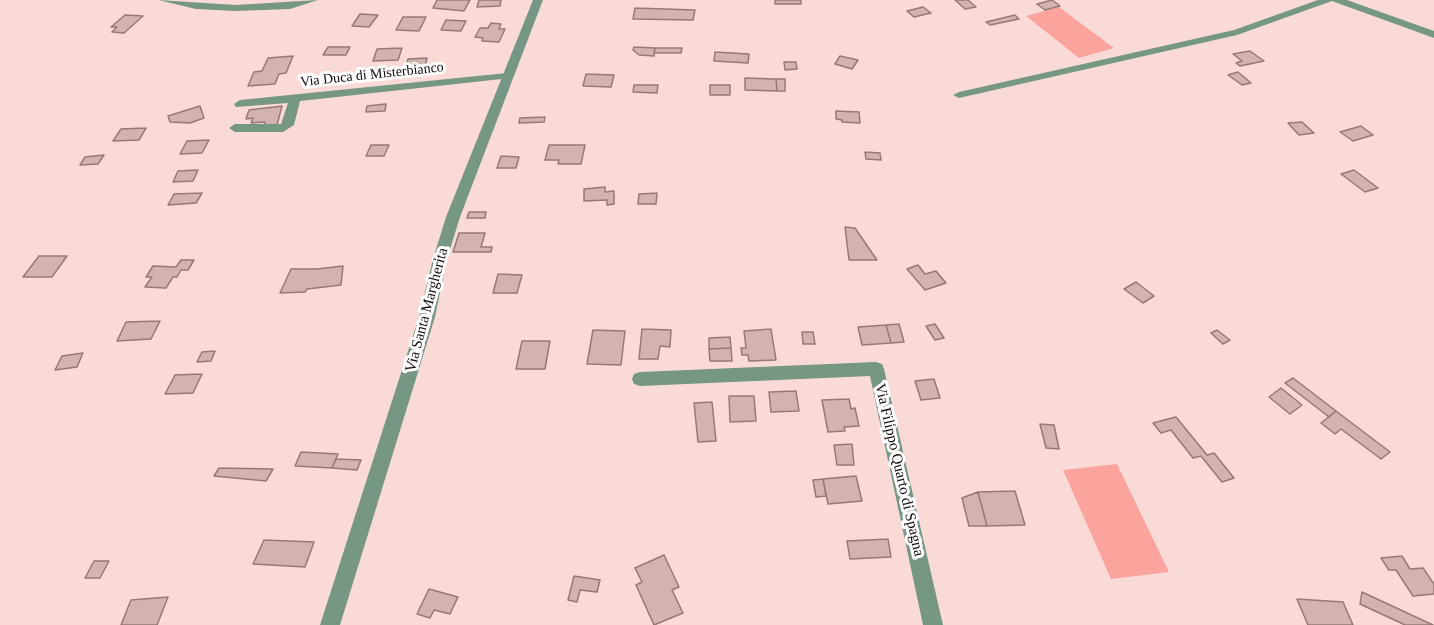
<!DOCTYPE html>
<html>
<head>
<meta charset="utf-8">
<style>
  body { margin:0 }
  canvas { display:block; background:#fadad7 }
</style>
</head>
<body>
<canvas width="1434" height="625"></canvas>
<script>
const ctx = document.querySelector('canvas').getContext('2d');
ctx.lineJoin = 'round';
function fillPath(path, color) {
  ctx.fillStyle = color;
  ctx.fill(path, 'evenodd');
}
function shape(rows) {
  const path = new Path2D();
  for (const r of rows) {
    path.moveTo(r[0], r[1]);
    for (let i = 2; i < r.length; i += 2) path.lineTo(r[i], r[i + 1]);
  }
  return path;
}
function strokePath(path, color, width, dash) {
  ctx.strokeStyle = color;
  ctx.lineWidth = width;
  ctx.lineCap = dash ? 'butt' : 'round';
  ctx.setLineDash(dash || []);
  ctx.stroke(path);
}
function drawText(font, color, halo, rows, align = 'center') {
  ctx.font = font + ' Georgia,serif';
  ctx.lineWidth = 6;
  ctx.setLineDash([]);
  ctx.textBaseline = 'middle';
  ctx.strokeStyle = halo;
  ctx.fillStyle = color;
  for (const [text, x, y, turn = 0] of rows) {
    ctx.save();
    ctx.translate(x, y);
    ctx.rotate((+turn || 0) * Math.PI / 180);
    ctx.textAlign = isNaN(turn) ? turn : align;
    if (halo) ctx.strokeText(text, 0, 0);
    ctx.fillText(text, 0, 0);
    ctx.restore();
  }
}
const green = shape([
  [1059,7,1114,48,1079,58,1026,16],
  [1117,464,1169,572,1111,579,1063,470]
]);
const building = shape([
  [437,0,470,0,464,11,433,8,437,0],
  [479,0,501,0,500,6,477,7,479,0],
  [775,0,801,0,801,4,775,4,775,0],
  [955,0,968,0,976,7,965,9,955,0],
  [1052,0,1060,6,1045,10,1037,4,1052,0],
  [923,7,931,13,914,17,907,11,923,7],
  [635,8,695,10,693,20,633,19,635,8],
  [360,14,378,15,369,27,352,26,360,14],
  [125,15,143,16,124,33,112,32,117,27,111,27,125,15],
  [1015,15,1019,19,990,25,986,22,1015,15],
  [403,17,426,17,419,31,396,30,403,17],
  [446,20,466,21,461,31,441,30,446,20],
  [491,23,501,24,499,29,505,29,499,42,482,41,483,38,475,37,480,28,488,28,491,23],
  [328,47,350,47,346,55,323,55,328,47],
  [634,47,655,48,654,56,639,55,633,50,634,47],
  [402,48,398,60,373,61,377,49,402,48],
  [655,48,682,48,681,53,654,53,655,48],
  [1250,51,1264,61,1240,66,1236,63,1242,61,1233,54,1250,51],
  [715,52,749,54,748,63,714,61,715,52],
  [293,56,286,73,279,74,275,84,248,86,254,72,262,71,268,58,293,56],
  [840,56,858,60,852,69,835,64,840,56],
  [427,58,424,72,404,76,408,59,427,58],
  [784,62,796,62,797,69,785,70,784,62],
  [1238,72,1251,83,1242,85,1228,75,1238,72],
  [586,74,614,75,611,87,583,86,586,74],
  [745,78,776,79,777,91,745,90,745,78],
  [776,79,785,79,785,91,777,91,776,79],
  [634,85,658,85,657,93,633,92,634,85],
  [710,85,730,85,730,95,710,95,710,85],
  [386,104,385,111,366,112,367,106,386,104],
  [200,106,204,118,190,123,170,122,168,116,200,106],
  [282,106,277,125,264,126,265,122,251,123,253,118,246,119,249,110,282,106],
  [836,111,859,112,860,123,842,122,842,120,836,119,836,111],
  [545,117,544,122,519,123,520,118,545,117],
  [1302,122,1314,133,1299,135,1288,123,1302,122],
  [1361,126,1373,135,1353,141,1340,132,1361,126],
  [146,128,139,140,113,141,121,129,146,128],
  [209,140,202,153,180,154,187,141,209,140],
  [371,145,389,145,384,156,366,156,371,145],
  [549,145,585,145,581,164,558,164,559,160,545,160,549,145],
  [865,152,880,153,881,160,866,159,865,152],
  [104,155,98,164,80,165,85,157,104,155],
  [501,156,519,157,516,168,497,168,501,156],
  [198,170,193,181,173,182,178,171,198,170],
  [1354,170,1378,188,1365,192,1341,174,1354,170],
  [605,187,605,192,614,191,614,204,607,205,607,200,584,201,584,189,605,187],
  [202,193,196,203,168,205,174,194,202,193],
  [657,193,656,204,638,204,639,194,657,193],
  [469,212,486,212,485,218,467,218,469,212],
  [845,227,855,228,877,260,849,260,845,227],
  [459,233,485,233,481,247,492,247,491,252,453,252,459,233],
  [39,256,67,256,52,277,23,277,39,256],
  [181,260,194,260,188,270,181,270,177,277,173,277,166,288,145,287,152,277,146,277,153,266,176,267,181,260],
  [918,265,925,274,936,271,946,283,925,290,907,269,918,265],
  [343,266,341,285,307,289,305,292,280,293,291,269,317,269,343,266],
  [498,274,522,275,517,293,493,293,498,274],
  [1136,282,1154,296,1143,303,1124,289,1136,282],
  [160,321,151,339,117,341,126,322,160,321],
  [899,324,904,342,891,343,886,325,899,324],
  [935,324,944,338,935,340,926,326,935,324],
  [886,325,891,343,862,345,858,327,886,325],
  [642,329,671,330,670,347,660,346,658,359,639,359,642,329],
  [771,329,776,360,749,361,748,355,742,355,741,348,746,348,744,331,771,329],
  [593,330,625,331,621,365,587,364,593,330],
  [1217,330,1230,340,1223,344,1211,333,1217,330],
  [802,332,813,332,815,344,803,344,802,332],
  [730,337,731,348,709,349,709,338,730,337],
  [522,341,550,341,545,369,516,369,522,341],
  [731,348,732,361,710,361,709,349,731,348],
  [215,351,211,361,197,362,202,352,215,351],
  [83,353,77,367,55,370,62,356,83,353],
  [202,374,193,393,165,394,175,375,202,374],
  [1293,378,1336,411,1329,417,1285,383,1293,378],
  [934,379,940,398,921,400,915,381,934,379],
  [1281,388,1302,405,1290,414,1269,397,1281,388],
  [796,391,799,411,771,412,769,392,796,391],
  [729,396,754,396,756,421,730,422,729,396],
  [849,399,851,409,855,408,859,426,844,427,845,431,828,432,822,400,849,399],
  [712,402,716,441,698,442,694,403,712,402],
  [1336,411,1390,452,1381,459,1341,429,1335,434,1321,423,1336,411],
  [1176,417,1207,455,1214,453,1234,478,1222,482,1201,456,1193,458,1171,430,1161,433,1153,423,1176,417],
  [1040,424,1054,425,1059,449,1046,448,1040,424],
  [852,444,854,465,837,465,834,445,852,444],
  [301,452,338,454,332,468,295,466,301,452],
  [336,459,361,460,357,470,332,468,336,459],
  [219,468,273,469,266,481,214,476,219,468],
  [856,476,862,501,828,504,823,479,856,476],
  [823,479,826,496,816,497,813,480,823,479],
  [1015,491,1025,525,987,526,978,492,1015,491],
  [978,492,987,526,969,526,962,498,978,492],
  [888,539,891,557,850,559,847,541,888,539],
  [264,540,314,542,305,567,253,564,264,540],
  [664,555,679,587,672,590,683,613,654,625,636,585,642,582,635,568,664,555],
  [1402,556,1410,569,1423,568,1434,584,1434,594,1413,596,1396,570,1389,570,1381,558,1402,556],
  [94,561,109,561,100,578,85,578,94,561],
  [574,576,600,580,597,592,580,590,577,602,568,600,574,576],
  [429,589,458,597,450,614,434,610,430,618,417,614,429,589],
  [1362,592,1433,625,1405,625,1360,604,1362,592],
  [168,597,157,625,121,625,131,600,168,597],
  [1297,599,1343,602,1353,625,1308,625,1297,599]
]);
const minor = shape([
  [158,0,236,5,318,0,290,9,236,11,196,9,158,0],
  [1318,0,1347,0,1434,31,1434,38,1332,1,1237,35,959,98,953,95,959,92,1234,30,1318,0],
  [507,73,511,74,511,78,300,101,294,125,283,132,235,132,229,128,235,124,281,124,288,103,236,107,234,104,240,100,507,73],
  [876,362,882,364,884,369,943,625,923,625,870,376,640,386,634,384,632,379,634,374,640,372,876,362]
]);
const tertiary = shape([
  [533,0,543,0,460,217,447,259,435,317,340,625,320,625,419,317,433,259,446,217,533,0]
]);
const farStreetnames = [
  ["Via Duca di Misterbianco",372,75,-6]
];
const streetNames = [
  ["Via Santa Margherita",427,310,-75],
  ["Via Filippo Quarto di Spagna",899,470,77]
];
fillPath(green, '#fba49e');
fillPath(building, '#d2b3b0');
strokePath(building, '#967977', 1.5);
fillPath(minor, '#759784');
fillPath(tertiary, '#759784');
drawText('14px', '#120808', '#fff', farStreetnames);
drawText('15px', '#120808', '#fff', streetNames);
</script>
</body>
</html>
